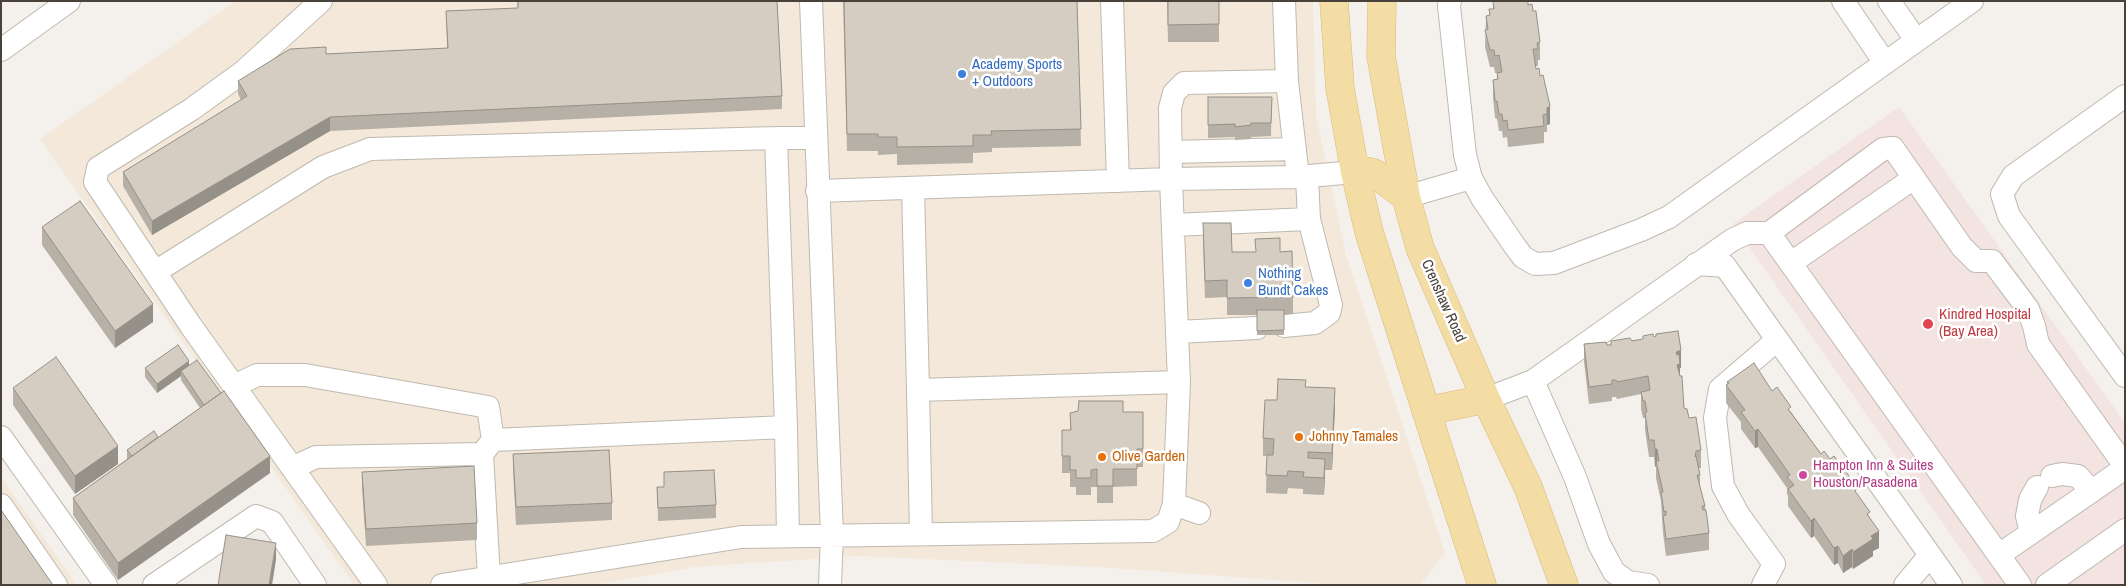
<!DOCTYPE html>
<html>
<head>
<meta charset="utf-8">
<style>
  body { margin:0 }
  #map { position:relative; width:2126px; height:586px; overflow:hidden; background:#f4f1ec; font-family:"Archivo Narrow",sans-serif }
  canvas { display:block }
  .frame { position:absolute; inset:0; border:2px solid #48423a; pointer-events:none }
</style>
</head>
<body>
<div id="map">
<canvas width="2126" height="586"></canvas>
<div class="frame"></div>
</div>
<script>
const ctx = document.querySelector('canvas').getContext('2d');
ctx.lineJoin = 'round';
function fillPath(path, color) {
  ctx.fillStyle = color;
  ctx.fill(path, 'evenodd');
}
function shape(rows) {
  const path = new Path2D();
  for (const r of rows) {
    path.moveTo(r[0], r[1]);
    for (let i = 2; i < r.length; i += 2) path.lineTo(r[i], r[i + 1]);
  }
  return path;
}
function strokePath(path, color, width, dash) {
  ctx.strokeStyle = color;
  ctx.lineWidth = width;
  ctx.lineCap = dash ? 'butt' : 'round';
  ctx.setLineDash(dash || []);
  ctx.stroke(path);
}
function drawText(font, color, halo, rows, align = 'center') {
  ctx.font = font + ' "Archivo Narrow",sans-serif';
  ctx.lineWidth = 5;
  ctx.setLineDash([]);
  ctx.textBaseline = 'middle';
  ctx.strokeStyle = halo;
  ctx.fillStyle = color;
  for (const [text, x, y, turn = 0] of rows) {
    ctx.save();
    ctx.translate(x, y);
    ctx.rotate((+turn || 0) * Math.PI / 180);
    ctx.textAlign = isNaN(turn) ? turn : align;
    if (halo) ctx.strokeText(text, 0, 0);
    ctx.fillText(text, 0, 0);
    ctx.restore();
  }
}
const commercial = shape([
  [236,1,1313,1,1316,115,1346,255,1445,553,1420,585,1343,585,1098,567,858,556,694,567,595,585,354,585,40,139],
  [1,477,77,585,1,585]
]);
const medical = shape([
  [1899,107,2125,423,2125,585,1986,585,1733,224]
]);
const minor = shape([
  [321,1,243,72,192,109,98,168,95,182,191,326,376,585],
  [811,1,832,535,830,585],
  [1112,1,1118,181],
  [1284,1,1287,81,1298,177],
  [1450,1,1449,6,1465,155,1471,178,1482,198,1514,245,1523,257,1535,264,1554,263,1641,230,1669,217,1972,1],
  [1843,1,1885,63],
  [1889,1,1916,40],
  [1,50,69,1],
  [2125,96,2013,176,2002,194,2009,216,2125,376],
  [1171,152,1295,149],
  [913,188,918,390,1179,382],
  [817,191,1171,179,1298,177,1355,172],
  [1406,197,1471,178],
  [1173,225,1309,219],
  [1769,233,1883,149,1893,148,1962,247,1976,261,1992,261,2028,309,2034,326,2038,344,2125,466],
  [1791,263,1914,178],
  [1696,264,1725,266,1930,555],
  [155,272,323,167,370,149,776,138],
  [1284,326,1315,323,1329,313,1331,305,1309,219,1307,177],
  [1177,332,1257,328],
  [1533,381,1575,477,1599,544,1614,572,1628,582,1648,585],
  [234,386,257,375,305,375,488,407,493,440],
  [918,390,921,534],
  [1486,399,1533,381,1732,240,1747,233,1769,233,2020,585],
  [786,427,788,536],
  [1,437,106,585],
  [482,454,493,440,786,427,776,138,815,138],
  [292,468,316,457,482,454,489,577],
  [2052,476,2062,474,2078,476,2091,491],
  [1174,504,1199,513],
  [1,505,56,585],
  [2031,532,2027,516,2030,500,2037,487],
  [1999,555,2125,468],
  [154,585,256,516,272,522,315,585],
  [442,585,741,537,1153,531,1168,522,1174,504,1179,382,1171,179,1170,108,1174,93,1184,83,1287,81],
  [1763,585,1774,564,1738,514,1723,486,1715,418,1720,389,1777,340],
  [1905,585,1930,555,1951,585],
  [2047,585,2125,530]
]);
const major = shape([
  [1334,1,1340,88,1355,172,1369,232,1482,585],
  [1382,1,1381,56,1406,197,1420,248,1486,399,1528,487,1564,585],
  [1355,172,1364,171,1374,173,1406,197],
  [1426,411,1486,399]
]);
const wall = shape([
  [517,1,777,1,782,96,782,109,330,131,152,235,123,186,123,172,241,100,238,94,238,81,326,54,447,48,446,11,518,8],
  [843,1,1077,1,1081,146,992,148,992,152,973,153,973,163,897,165,897,154,878,155,878,151,847,151],
  [1167,1,1219,1,1219,42,1168,42],
  [1493,1,1528,5,1540,42,1540,60,1538,60,1538,66,1535,66,1536,69,1540,76,1550,124,1547,125,1547,132,1544,132,1544,143,1508,147,1507,137,1503,138,1502,131,1499,131,1497,119,1495,118,1493,97,1493,80,1497,79,1497,73,1499,73,1495,73,1494,67,1490,67,1485,47,1486,16,1489,15,1489,9,1493,9],
  [1208,97,1272,97,1271,136,1251,137,1251,139,1235,140,1235,137,1208,138],
  [42,227,153,322,115,348,42,245],
  [1203,241,1232,252,1280,252,1293,297,1293,314,1284,315,1284,335,1257,335,1257,315,1227,315,1227,297,1205,298],
  [1654,337,1681,368,1680,368,1680,375,1684,408,1701,450,1701,468,1699,468,1700,475,1700,488,1705,506,1709,533,1709,550,1666,556,1663,533,1661,501,1656,478,1656,466,1655,467,1654,457,1649,457,1645,430,1645,418,1643,418,1641,409,1641,394,1617,399,1616,397,1612,397,1612,401,1589,404,1584,362,1584,344,1607,345],
  [189,365,270,473,118,580,73,515,73,498,127,459,127,450,158,437,200,408,181,380,181,376,157,393,145,377,145,368],
  [1727,382,1772,391,1791,412,1821,454,1858,495,1870,518,1879,548,1873,551,1873,556,1853,569,1852,567,1843,573,1838,563,1834,565,1814,536,1811,538,1788,506,1788,496,1787,494,1787,488,1758,447,1755,448,1741,429,1741,422,1726,403,1726,385,1727,385],
  [1306,387,1335,406,1332,470,1325,470,1324,495,1303,494,1303,489,1288,488,1287,494,1266,493,1267,456,1263,456,1263,438,1277,400],
  [13,388,118,464,75,494,13,405],
  [1143,412,1143,467,1137,467,1137,486,1113,487,1113,503,1097,503,1097,487,1091,487,1091,495,1076,495,1076,487,1070,487,1070,473,1062,473,1062,430,1070,430,1070,413],
  [513,454,612,503,612,520,516,525,513,471],
  [362,472,477,523,477,540,366,546,362,489],
  [664,472,716,505,716,518,658,521,657,487,664,487]
]);
const shadedWall = shape([
  [1550,106,1550,124,1547,125,1547,108],
  [330,117,330,131,152,235,152,221],
  [153,304,153,322,115,348,115,331],
  [1681,350,1681,368,1680,368,1680,381,1676,352],
  [189,361,189,370,181,371,181,376,157,393,157,384],
  [1335,388,1335,406,1332,470,1332,453],
  [1758,429,1758,447,1755,448,1755,431],
  [118,446,118,464,75,494,75,476],
  [1655,449,1657,449,1657,464,1656,461,1656,466,1655,467],
  [270,456,270,473,118,580,118,563],
  [1325,459,1325,476,1324,495,1324,478],
  [1814,518,1814,536,1811,538,1811,521],
  [1879,531,1879,548,1873,551,1873,556,1853,569,1853,552,1871,536],
  [276,543,276,560,272,585,269,585],
  [1838,546,1838,563,1834,565,1834,548],
  [1852,549,1852,567,1843,573,1843,556]
]);
const building = shape([
  [518,1,777,1,782,96,330,117,152,221,123,172,247,96,238,81,290,49,326,47,326,54,448,48,446,11,518,8,518,1],
  [844,1,1077,1,1081,129,991,131,992,135,973,135,973,146,897,147,897,137,878,137,878,134,847,134,844,1],
  [1168,1,1219,1,1219,24,1168,25,1168,1],
  [1493,1,1528,1,1528,5,1532,4,1533,11,1536,11,1540,42,1537,43,1538,49,1533,49,1536,69,1539,68,1540,76,1543,75,1550,106,1547,108,1547,114,1543,115,1544,126,1508,130,1507,120,1503,121,1502,114,1499,114,1497,101,1495,101,1493,80,1498,79,1497,73,1502,72,1499,55,1495,56,1494,50,1490,50,1485,30,1488,29,1486,16,1490,15,1489,9,1494,9,1493,1],
  [1208,97,1272,97,1271,123,1251,123,1251,125,1235,127,1235,124,1208,125,1208,97],
  [80,201,153,304,115,331,42,227,80,201],
  [1203,223,1231,223,1232,252,1256,252,1255,239,1280,238,1280,252,1292,251,1293,297,1227,298,1227,280,1205,281,1203,223],
  [1257,310,1284,310,1284,330,1257,331,1257,310],
  [1678,331,1681,350,1676,352,1677,355,1679,354,1680,364,1677,365,1680,376,1682,376,1684,408,1687,409,1689,418,1696,417,1701,450,1696,451,1695,457,1696,456,1700,475,1697,475,1705,506,1702,506,1703,510,1706,510,1709,533,1666,539,1663,516,1666,515,1666,511,1664,512,1661,492,1663,492,1656,461,1659,461,1657,449,1655,449,1654,440,1649,440,1645,413,1647,412,1645,401,1643,401,1641,392,1650,390,1648,376,1617,382,1616,380,1612,380,1612,384,1589,387,1584,344,1606,342,1607,345,1611,345,1611,341,1630,338,1632,341,1643,339,1643,336,1653,334,1654,337,1656,336,1656,334,1678,331],
  [178,345,189,361,157,384,145,368,178,345],
  [56,357,118,446,75,476,13,388,56,357],
  [197,360,221,393,204,405,181,371,197,360],
  [1754,363,1772,391,1777,387,1791,407,1788,409,1821,454,1824,451,1830,459,1834,456,1858,488,1855,491,1870,512,1867,514,1879,531,1871,536,1873,539,1853,552,1852,549,1843,556,1838,546,1834,548,1814,518,1811,521,1788,489,1794,485,1787,477,1790,475,1758,429,1755,431,1741,412,1745,410,1726,385,1729,383,1727,382,1754,363],
  [1278,379,1306,380,1305,387,1335,388,1332,453,1308,452,1308,458,1325,459,1324,478,1303,477,1304,472,1288,471,1287,476,1266,475,1267,455,1273,455,1274,439,1263,438,1265,400,1277,400,1278,379],
  [224,391,270,456,118,563,73,498,224,391],
  [1079,401,1123,401,1123,412,1143,412,1143,449,1137,449,1137,469,1113,469,1113,486,1097,486,1097,469,1091,470,1091,478,1076,478,1076,470,1070,470,1070,456,1062,456,1062,430,1071,430,1070,413,1078,411,1079,401],
  [154,431,158,437,132,456,127,450,154,431],
  [609,450,612,503,516,507,513,454,609,450],
  [474,466,477,523,366,529,362,472,474,466],
  [714,470,716,505,658,508,657,487,664,487,664,472,714,470],
  [1,510,53,585,1,585,1,510],
  [226,535,276,543,269,585,218,585,226,535]
]);
const markers = [
  [962,74,5,"#3f7fe0"],
  [1248,283,5,"#3f7fe0"],
  [1928,324,6,"#e0444e"],
  [1299,437,5,"#e8710a"],
  [1102,457,5,"#e8710a"],
  [1803,475,5,"#d1479c"]
];
const shopNames = [
  ["Academy Sports",972,65],
  ["+ Outdoors",972,82],
  ["Nothing",1258,274],
  ["Bundt Cakes",1258,291]
];
const streetNames = [
  ["Crenshaw Road",1443,301,66]
];
const healthNames = [
  ["Kindred Hospital",1939,315],
  ["(Bay Area)",1939,332]
];
const foodNames = [
  ["Johnny Tamales",1309,437],
  ["Olive Garden",1112,457]
];
const hotelNames = [
  ["Hampton Inn & Suites",1813,466],
  ["Houston/Pasadena",1813,483]
];
fillPath(commercial, '#f3e8da');
fillPath(medical, '#f3e3e1');
strokePath(minor, '#bfb9af', 24);
strokePath(major, '#d8b976', 29);
strokePath(minor, '#fff', 22);
strokePath(major, '#f4dca5', 28);
fillPath(wall, '#b7b0a7');
fillPath(shadedWall, '#959088');
fillPath(building, '#d5cdc2');
strokePath(building, '#959088', 1);
for (const [x, y, r, color] of markers) {
  const dot = new Path2D();
  dot.arc(x, y, r, 0, 2 * Math.PI);
  ctx.fillStyle = color;
  ctx.fill(dot);
  strokePath(dot, '#fff', 2);
}
drawText('15px', '#366cbe', '#fff', shopNames, 'left');
drawText('15px', '#48423a', '#fff', streetNames);
drawText('15px', '#be3a42', '#fff', healthNames, 'left');
drawText('15px', '#c56008', '#fff', foodNames, 'left');
drawText('15px', '#b23c85', '#fff', hotelNames, 'left');
</script>
</body>
</html>
